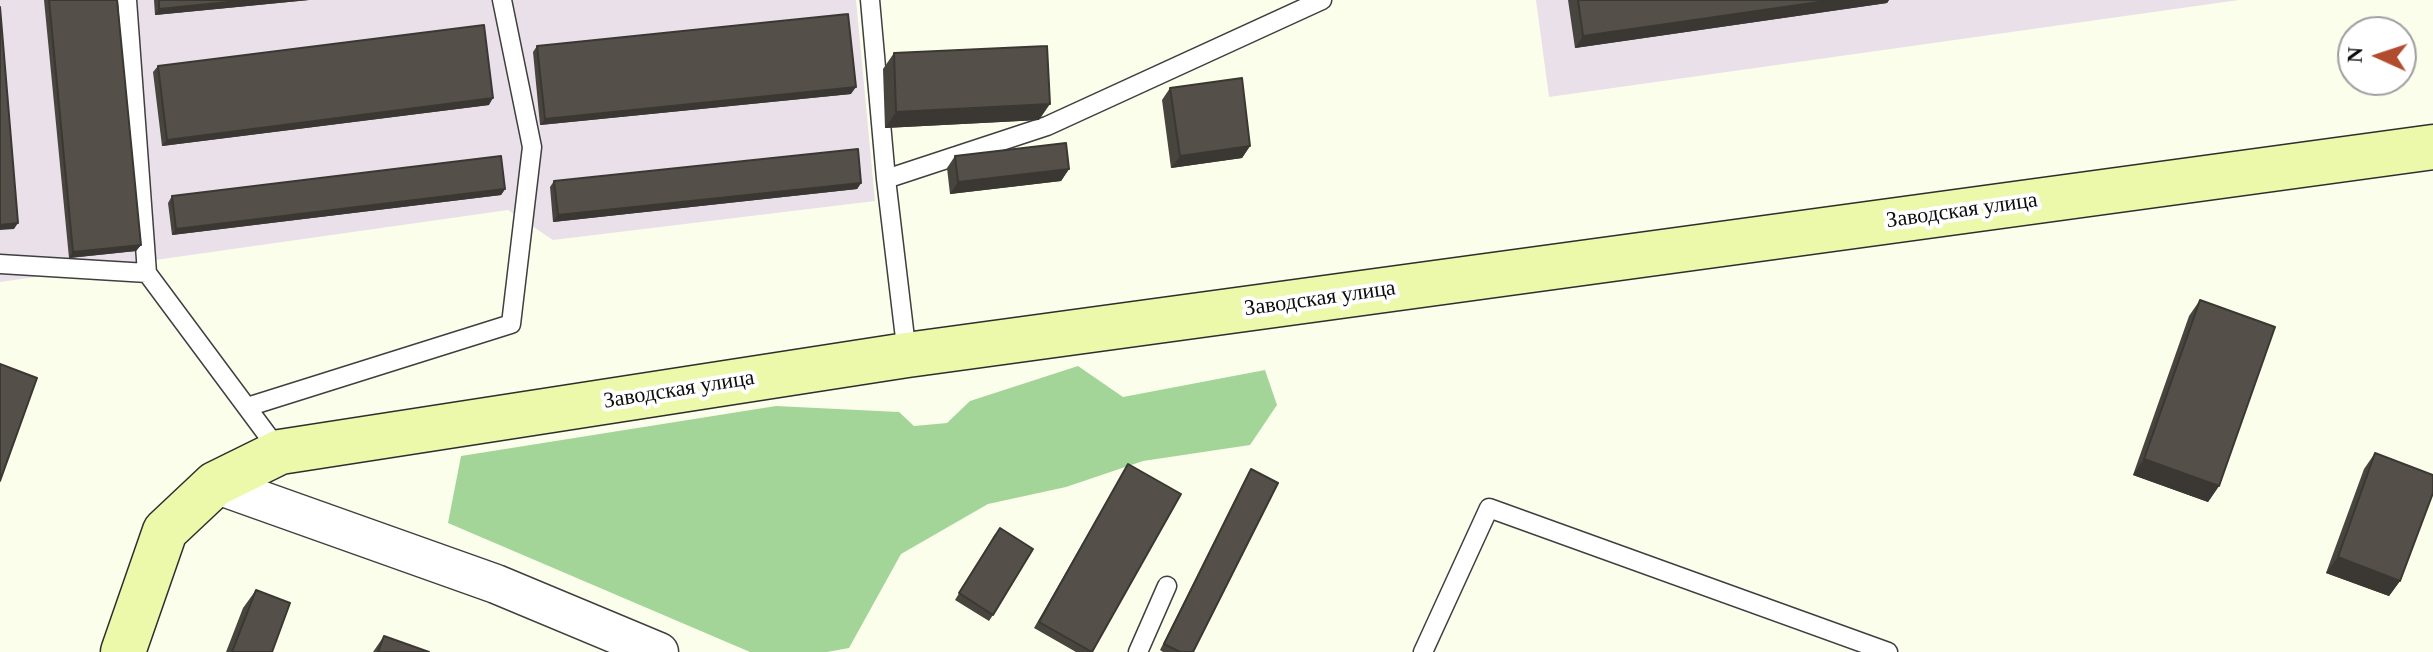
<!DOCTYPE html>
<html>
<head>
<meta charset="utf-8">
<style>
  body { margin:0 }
  #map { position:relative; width:2433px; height:652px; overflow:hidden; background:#fcfeec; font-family:"Times New Roman",serif }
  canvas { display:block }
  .north { position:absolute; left:2337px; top:16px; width:80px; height:80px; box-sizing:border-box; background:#fff; border:2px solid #9e9e9e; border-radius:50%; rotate:273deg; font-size:22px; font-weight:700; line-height:32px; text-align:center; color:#0c0c0c }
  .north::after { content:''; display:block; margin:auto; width:28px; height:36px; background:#b24c2e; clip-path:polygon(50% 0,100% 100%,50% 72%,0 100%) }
</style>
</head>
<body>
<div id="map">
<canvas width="2433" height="652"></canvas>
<div class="north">N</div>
</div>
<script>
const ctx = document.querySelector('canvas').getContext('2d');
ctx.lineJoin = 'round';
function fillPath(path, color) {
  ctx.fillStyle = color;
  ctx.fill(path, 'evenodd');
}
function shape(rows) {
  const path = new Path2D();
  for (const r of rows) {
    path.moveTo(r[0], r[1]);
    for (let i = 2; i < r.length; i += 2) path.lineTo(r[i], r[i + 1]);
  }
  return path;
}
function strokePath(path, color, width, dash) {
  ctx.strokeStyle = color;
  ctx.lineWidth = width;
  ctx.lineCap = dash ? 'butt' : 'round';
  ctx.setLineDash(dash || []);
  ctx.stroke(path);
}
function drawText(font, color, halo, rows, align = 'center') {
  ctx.font = font + ' "Times New Roman",serif';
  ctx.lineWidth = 8;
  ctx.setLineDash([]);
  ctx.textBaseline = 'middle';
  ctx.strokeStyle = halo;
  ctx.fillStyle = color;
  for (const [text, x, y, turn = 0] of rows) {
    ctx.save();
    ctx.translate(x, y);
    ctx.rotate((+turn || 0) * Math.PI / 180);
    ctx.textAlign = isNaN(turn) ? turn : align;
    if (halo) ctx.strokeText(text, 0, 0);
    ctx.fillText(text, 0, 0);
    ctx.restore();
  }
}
const industrial = shape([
  [0,0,856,0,875,201,553,240,508,210,0,282],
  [1536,0,2239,0,1549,97]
]);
const forest = shape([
  [1078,366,1123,397,1265,370,1277,405,1250,445,1143,461,1066,487,988,504,901,554,849,648,827,652,750,652,448,523,461,456,776,406,899,412,914,426,947,423,970,401]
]);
const lane = shape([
  [127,0,147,273,280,452],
  [870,0,886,179,907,355],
  [886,179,1047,126,1322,0],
  [0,264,147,273],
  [247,407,511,324,532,147,502,0],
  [1138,652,1167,586],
  [1423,652,1489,508,1888,652]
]);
const street = shape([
  [215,484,496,584,659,652]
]);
const secondary = shape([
  [123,652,165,531,215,484,280,452,907,355,2433,147]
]);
const wall = shape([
  [44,0,117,0,141,245,136,251,69,258],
  [154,0,309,0,155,15],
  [1568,0,1889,0,1887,3,1575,48],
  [537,46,851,94,540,125,533,52],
  [894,53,1039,120,885,128,883,69],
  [158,66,489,105,162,146,153,72],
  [1170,88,1250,146,1242,158,1171,168,1162,100],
  [955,156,1069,169,1061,181,950,194,947,168],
  [554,181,861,183,857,189,553,222,550,187],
  [505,189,501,195,172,235,168,203,172,196],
  [2200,300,2219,486,2208,502,2133,475,2189,316],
  [2375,453,2400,581,2389,596,2326,573,2364,469],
  [1128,464,1092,652,1076,652,1034,628],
  [1251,469,1193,652,1163,652,1160,650,1247,476],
  [995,534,993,615,989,621,955,600],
  [256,590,272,652,226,652,243,608],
  [384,636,429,652,373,652]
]);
const shadedWall = shape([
  [248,0,309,0,155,15,159,9],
  [1833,0,1889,0,1887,3,1575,48,1583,36],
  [856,87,851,94,540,125,545,119],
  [493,98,489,105,162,146,167,140],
  [1050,104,1039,120,885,128,896,112],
  [1250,146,1242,158,1171,168,1180,156],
  [1069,169,1061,181,950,194,958,182],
  [861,183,857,189,553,222,558,215],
  [505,189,501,195,172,235,176,229],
  [18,223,14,229,0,230,0,225],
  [141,245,136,251,69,258,73,252],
  [2144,459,2219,486,2208,502,2133,475],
  [2338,557,2400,581,2389,596,2326,573]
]);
const building = shape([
  [49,0,117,0,141,245,73,252,49,0],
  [159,0,248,0,159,9,159,0],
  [1578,0,1833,0,1583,36,1578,0],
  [0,7,18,223,0,225,0,7],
  [848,14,856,87,545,119,537,46,848,14],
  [484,25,493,98,167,140,158,66,484,25],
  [1047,46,1050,104,896,112,894,53,1047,46],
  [1242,78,1250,146,1180,156,1170,88,1242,78],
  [1066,143,1069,169,958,182,955,156,1066,143],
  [858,149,861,183,558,215,554,181,858,149],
  [501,156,505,189,176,229,172,196,501,156],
  [2200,300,2275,327,2219,486,2144,459,2200,300],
  [0,364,37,378,0,481,0,364],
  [2375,453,2433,475,2433,493,2400,581,2338,557,2375,453],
  [1128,464,1181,494,1092,652,1039,622,1128,464],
  [1251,469,1278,483,1193,652,1180,652,1164,644,1251,469],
  [1000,528,1033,549,993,615,959,593,1000,528],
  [256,590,290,603,272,652,232,652,256,590],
  [384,636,429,652,378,652,384,636]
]);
const streetNames = [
  ["Заводская улица",1962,211,-8],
  ["Заводская улица",1320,299,-8],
  ["Заводская улица",679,390,-9]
];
fillPath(industrial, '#eae0e9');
fillPath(forest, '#a3d599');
strokePath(lane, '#3f3f3f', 21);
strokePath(street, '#3f3f3f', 41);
strokePath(secondary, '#2e2e2e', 47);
strokePath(lane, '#fff', 18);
strokePath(street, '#fff', 38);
strokePath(secondary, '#ecf9ab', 44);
fillPath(wall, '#48453f');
fillPath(shadedWall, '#3b3833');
fillPath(building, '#545049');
strokePath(building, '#3b3833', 2);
drawText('22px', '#0c0c0c', '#fff', streetNames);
</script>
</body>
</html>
